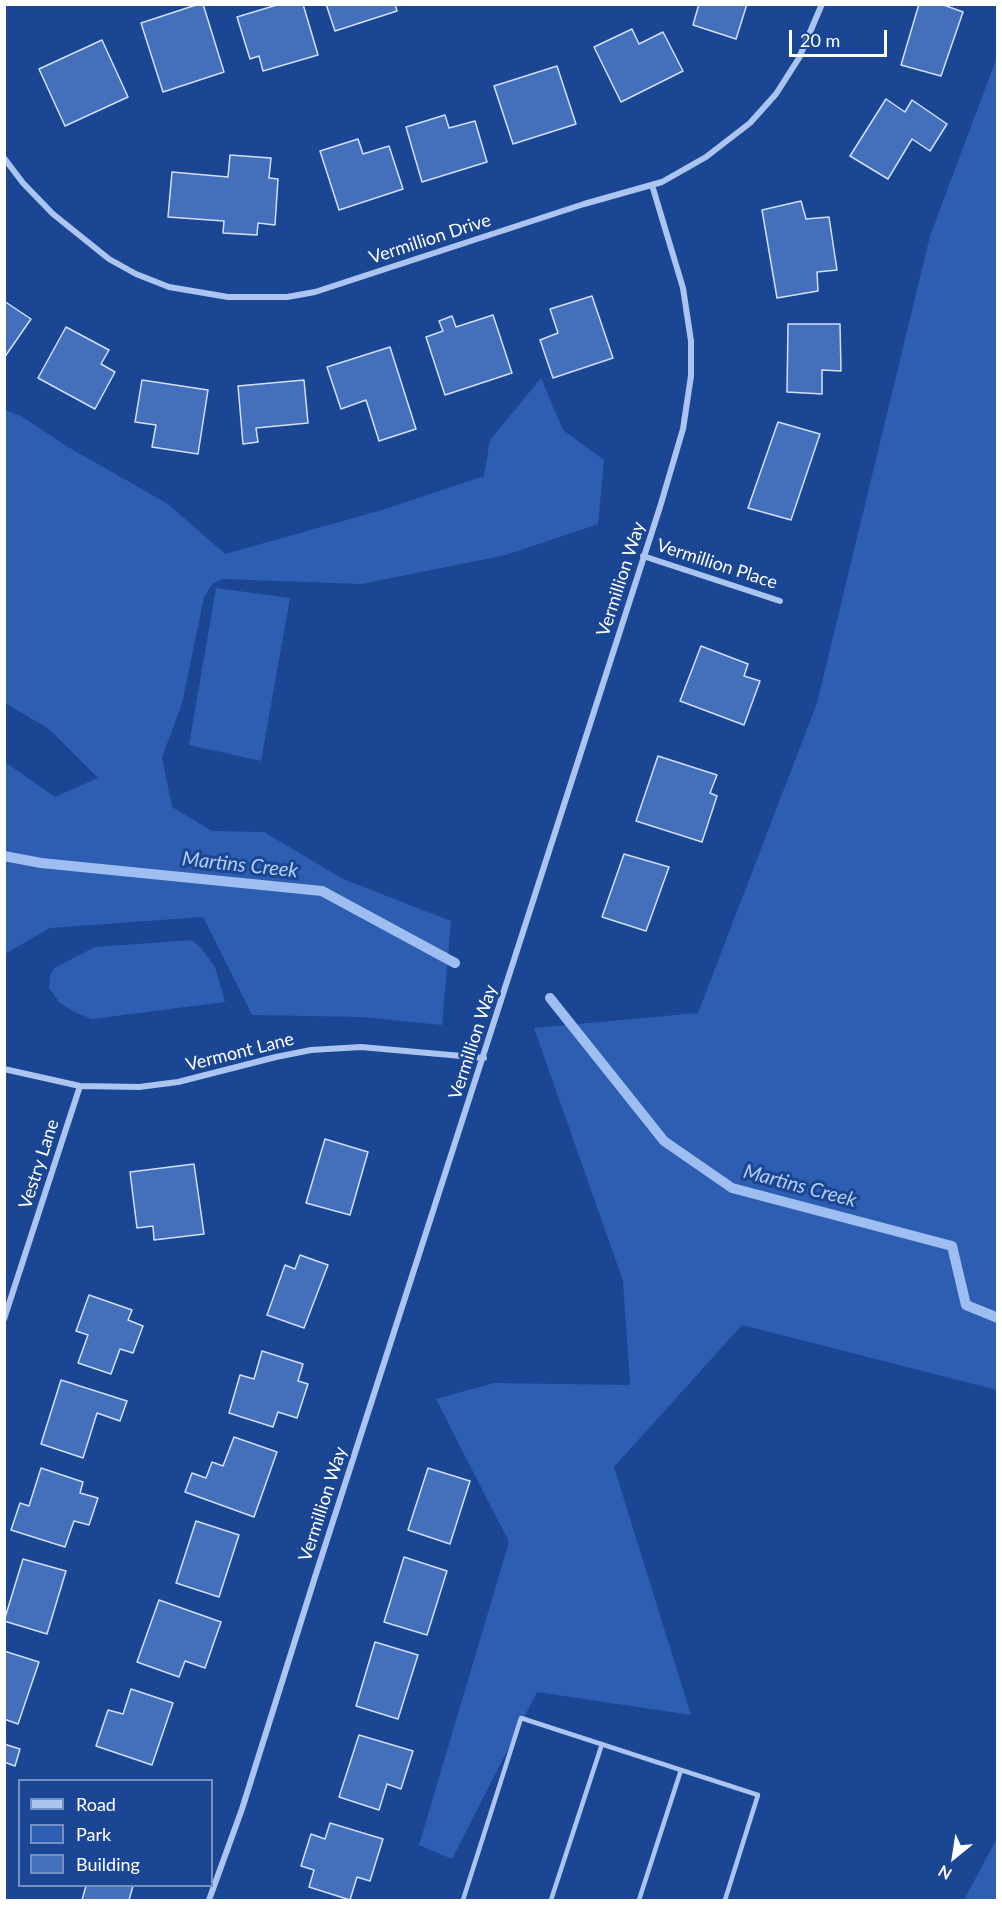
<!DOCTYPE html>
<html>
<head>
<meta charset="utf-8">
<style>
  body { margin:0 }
  #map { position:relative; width:1002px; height:1905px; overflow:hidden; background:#1a4694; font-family:Lato,sans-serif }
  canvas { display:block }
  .frame { position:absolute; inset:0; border:6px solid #fff; pointer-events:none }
  .legend { position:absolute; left:18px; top:1779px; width:195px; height:108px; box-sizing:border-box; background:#1a4694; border:2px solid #7690bf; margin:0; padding:8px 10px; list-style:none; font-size:18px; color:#fff }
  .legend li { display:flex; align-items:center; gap:12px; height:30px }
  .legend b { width:30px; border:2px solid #7690bf }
  .north { position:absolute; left:924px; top:1827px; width:60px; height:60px; -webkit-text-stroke:4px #1a4694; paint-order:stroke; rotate:210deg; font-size:16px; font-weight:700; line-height:24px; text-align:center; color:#fff }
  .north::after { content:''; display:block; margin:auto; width:21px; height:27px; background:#fff; clip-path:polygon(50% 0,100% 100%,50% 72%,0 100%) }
  .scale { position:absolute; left:789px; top:30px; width:98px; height:27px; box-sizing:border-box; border:3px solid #fff; border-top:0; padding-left:8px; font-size:18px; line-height:21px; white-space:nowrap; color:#fff; -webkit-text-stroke:4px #1a4694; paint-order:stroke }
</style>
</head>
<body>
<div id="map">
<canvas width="1002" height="1905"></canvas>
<div class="frame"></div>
<ul class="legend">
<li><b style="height:8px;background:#abc5f0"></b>Road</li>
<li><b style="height:16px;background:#2e5eb2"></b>Park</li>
<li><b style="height:16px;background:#436fbb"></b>Building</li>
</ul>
<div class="north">N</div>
<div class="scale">20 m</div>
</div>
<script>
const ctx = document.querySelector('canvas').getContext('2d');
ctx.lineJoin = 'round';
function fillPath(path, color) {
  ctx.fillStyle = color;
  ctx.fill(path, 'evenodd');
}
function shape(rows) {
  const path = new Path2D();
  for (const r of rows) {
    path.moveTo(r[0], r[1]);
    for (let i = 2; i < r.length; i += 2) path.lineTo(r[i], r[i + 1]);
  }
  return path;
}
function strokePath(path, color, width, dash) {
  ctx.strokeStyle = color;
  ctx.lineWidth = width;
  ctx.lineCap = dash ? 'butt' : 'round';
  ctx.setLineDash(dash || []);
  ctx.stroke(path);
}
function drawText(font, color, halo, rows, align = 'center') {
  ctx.font = font + ' Lato,sans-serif';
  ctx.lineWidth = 6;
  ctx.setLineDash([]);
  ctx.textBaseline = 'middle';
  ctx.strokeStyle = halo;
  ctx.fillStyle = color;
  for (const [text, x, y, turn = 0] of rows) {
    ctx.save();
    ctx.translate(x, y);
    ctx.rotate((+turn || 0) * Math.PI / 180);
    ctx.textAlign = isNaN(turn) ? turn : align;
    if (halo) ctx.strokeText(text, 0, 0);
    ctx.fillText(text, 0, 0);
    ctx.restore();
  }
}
const green = shape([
  [997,57,997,1390,742,1325,614,1467,691,1715,537,1692,452,1859,419,1845,509,1542,436,1399,494,1383,630,1385,623,1281,534,1028,698,1013,817,703,930,236],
  [541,378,563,430,604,460,598,524,506,555,361,584,223,579,212,584,204,597,182,704,162,757,172,807,212,831,264,832,343,879,451,921,442,1025,361,1017,252,1015,203,917,50,928,5,954,5,762,55,797,98,778,49,729,5,703,5,410,21,416,68,447,168,504,225,554,382,510,484,476,490,440],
  [216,588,290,598,261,761,189,745],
  [192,940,201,948,215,967,225,1002,92,1019,74,1012,59,1002,49,988,50,976,54,968,95,947],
  [997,1838,997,1900,964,1900]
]);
const stream = shape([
  [4,856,41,863,322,891,455,963],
  [550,998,664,1141,732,1188,952,1246,966,1305,998,1318]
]);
const building = shape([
  [199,4,203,4,224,72,163,92,141,23,199,4],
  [280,4,303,4,318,55,263,71,259,56,250,59,237,17,280,4],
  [326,4,395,4,397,11,335,31,326,4],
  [699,4,747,4,736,39,693,25,699,4],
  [919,4,941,4,963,12,941,76,901,65,919,4],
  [632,29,639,44,663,32,683,71,621,102,594,47,632,29],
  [102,40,128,97,65,126,39,69,102,40],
  [557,66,576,124,513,144,494,86,557,66],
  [886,99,905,112,912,100,947,124,930,151,912,139,888,179,850,156,886,99],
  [445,115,449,128,475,121,487,162,422,182,406,127,445,115],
  [358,139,363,154,389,146,403,189,339,210,320,151,358,139],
  [230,155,271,158,269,178,278,179,275,225,258,223,257,235,223,233,224,221,168,217,172,172,228,177,230,155],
  [801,201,806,219,829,217,837,270,817,272,818,291,777,298,762,210,801,201],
  [592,296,613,358,553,378,540,340,558,333,550,309,592,296],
  [4,301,31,319,4,358,4,301],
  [493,315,512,373,445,395,426,337,443,331,439,321,452,316,456,327,493,315],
  [788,324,840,324,841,371,822,370,822,394,787,392,788,324],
  [66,327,109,350,101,364,115,372,95,409,38,378,66,327],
  [390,347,416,429,379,441,366,400,341,409,327,367,390,347],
  [142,380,208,390,198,454,152,447,156,425,135,422,142,380],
  [304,380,308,423,256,428,258,442,243,444,238,386,304,380],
  [778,422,820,434,791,520,748,508,778,422],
  [701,646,748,664,744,676,760,681,744,725,680,701,701,646],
  [658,756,717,775,710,793,717,796,702,842,636,821,658,756],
  [624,854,669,867,646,931,602,917,624,854],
  [325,1139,368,1152,350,1215,306,1203,325,1139],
  [194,1164,204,1234,154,1240,153,1226,137,1228,130,1172,194,1164],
  [300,1255,328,1265,304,1328,267,1315,285,1265,295,1269,300,1255],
  [89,1295,132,1310,128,1320,143,1326,133,1353,120,1349,111,1374,78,1363,88,1335,76,1331,89,1295],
  [262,1351,303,1364,298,1381,308,1384,297,1418,278,1412,273,1427,229,1413,240,1375,254,1379,262,1351],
  [61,1380,127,1401,120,1421,97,1413,83,1458,41,1444,61,1380],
  [234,1437,277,1452,254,1517,185,1492,192,1473,206,1478,212,1462,223,1466,234,1437],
  [41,1468,83,1482,80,1493,98,1498,89,1525,74,1521,65,1547,11,1530,20,1503,29,1506,41,1468],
  [428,1468,470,1481,450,1544,408,1530,428,1468],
  [196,1521,239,1535,219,1597,176,1583,196,1521],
  [404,1557,447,1571,427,1635,384,1622,404,1557],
  [23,1559,66,1571,47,1634,4,1621,23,1559],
  [159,1600,221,1622,205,1668,185,1661,179,1677,137,1662,159,1600],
  [375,1642,418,1655,398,1719,356,1706,375,1642],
  [4,1651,39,1662,18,1724,4,1719,4,1651],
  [131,1689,173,1703,152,1765,96,1746,108,1710,123,1714,131,1689],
  [359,1735,413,1751,401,1789,387,1784,379,1810,339,1797,359,1735],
  [4,1744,20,1749,15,1766,4,1762,4,1744],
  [330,1823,383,1839,370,1881,357,1877,350,1900,309,1887,314,1870,301,1866,311,1834,325,1839,330,1823],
  [86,1886,133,1886,129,1900,82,1900,86,1886]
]);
const lane = shape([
  [463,1900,521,1718,758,1795,725,1900],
  [551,1900,602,1744],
  [639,1900,681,1770]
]);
const street = shape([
  [4,158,23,183,53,214,109,259,136,274,169,287,228,297,287,297,315,292,584,204,662,182,706,157,750,123,776,94,799,58,822,4],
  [643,556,780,601],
  [4,1069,80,1086,139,1087,178,1082,276,1057,311,1050,361,1047,484,1058],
  [4,1319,80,1086],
  [209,1900,242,1809,315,1577,660,507,683,429,691,376,691,341,683,288,652,185]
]);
const streetNames = [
  ["Vermillion Drive",430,239,-18],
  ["Vermillion Place",717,564,18],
  ["Vermillion Way",621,579,-72],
  ["Vermillion Way",473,1042,-72],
  ["Vermont Lane",240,1052,-14],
  ["Vestry Lane",39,1164,-72],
  ["Vermillion Way",323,1504,-72]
];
const waterNames = [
  ["Martins Creek",240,865,6],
  ["Martins Creek",800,1186,15]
];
fillPath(green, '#2e5eb2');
strokePath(stream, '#9ebef2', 10);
fillPath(building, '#436fbb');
strokePath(building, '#d2e1fb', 1.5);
strokePath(lane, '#abc5f0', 4.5);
strokePath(street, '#abc5f0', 6);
drawText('18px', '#fff', '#1a4694', streetNames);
drawText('italic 20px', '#b7cff6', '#1a4694', waterNames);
</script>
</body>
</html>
